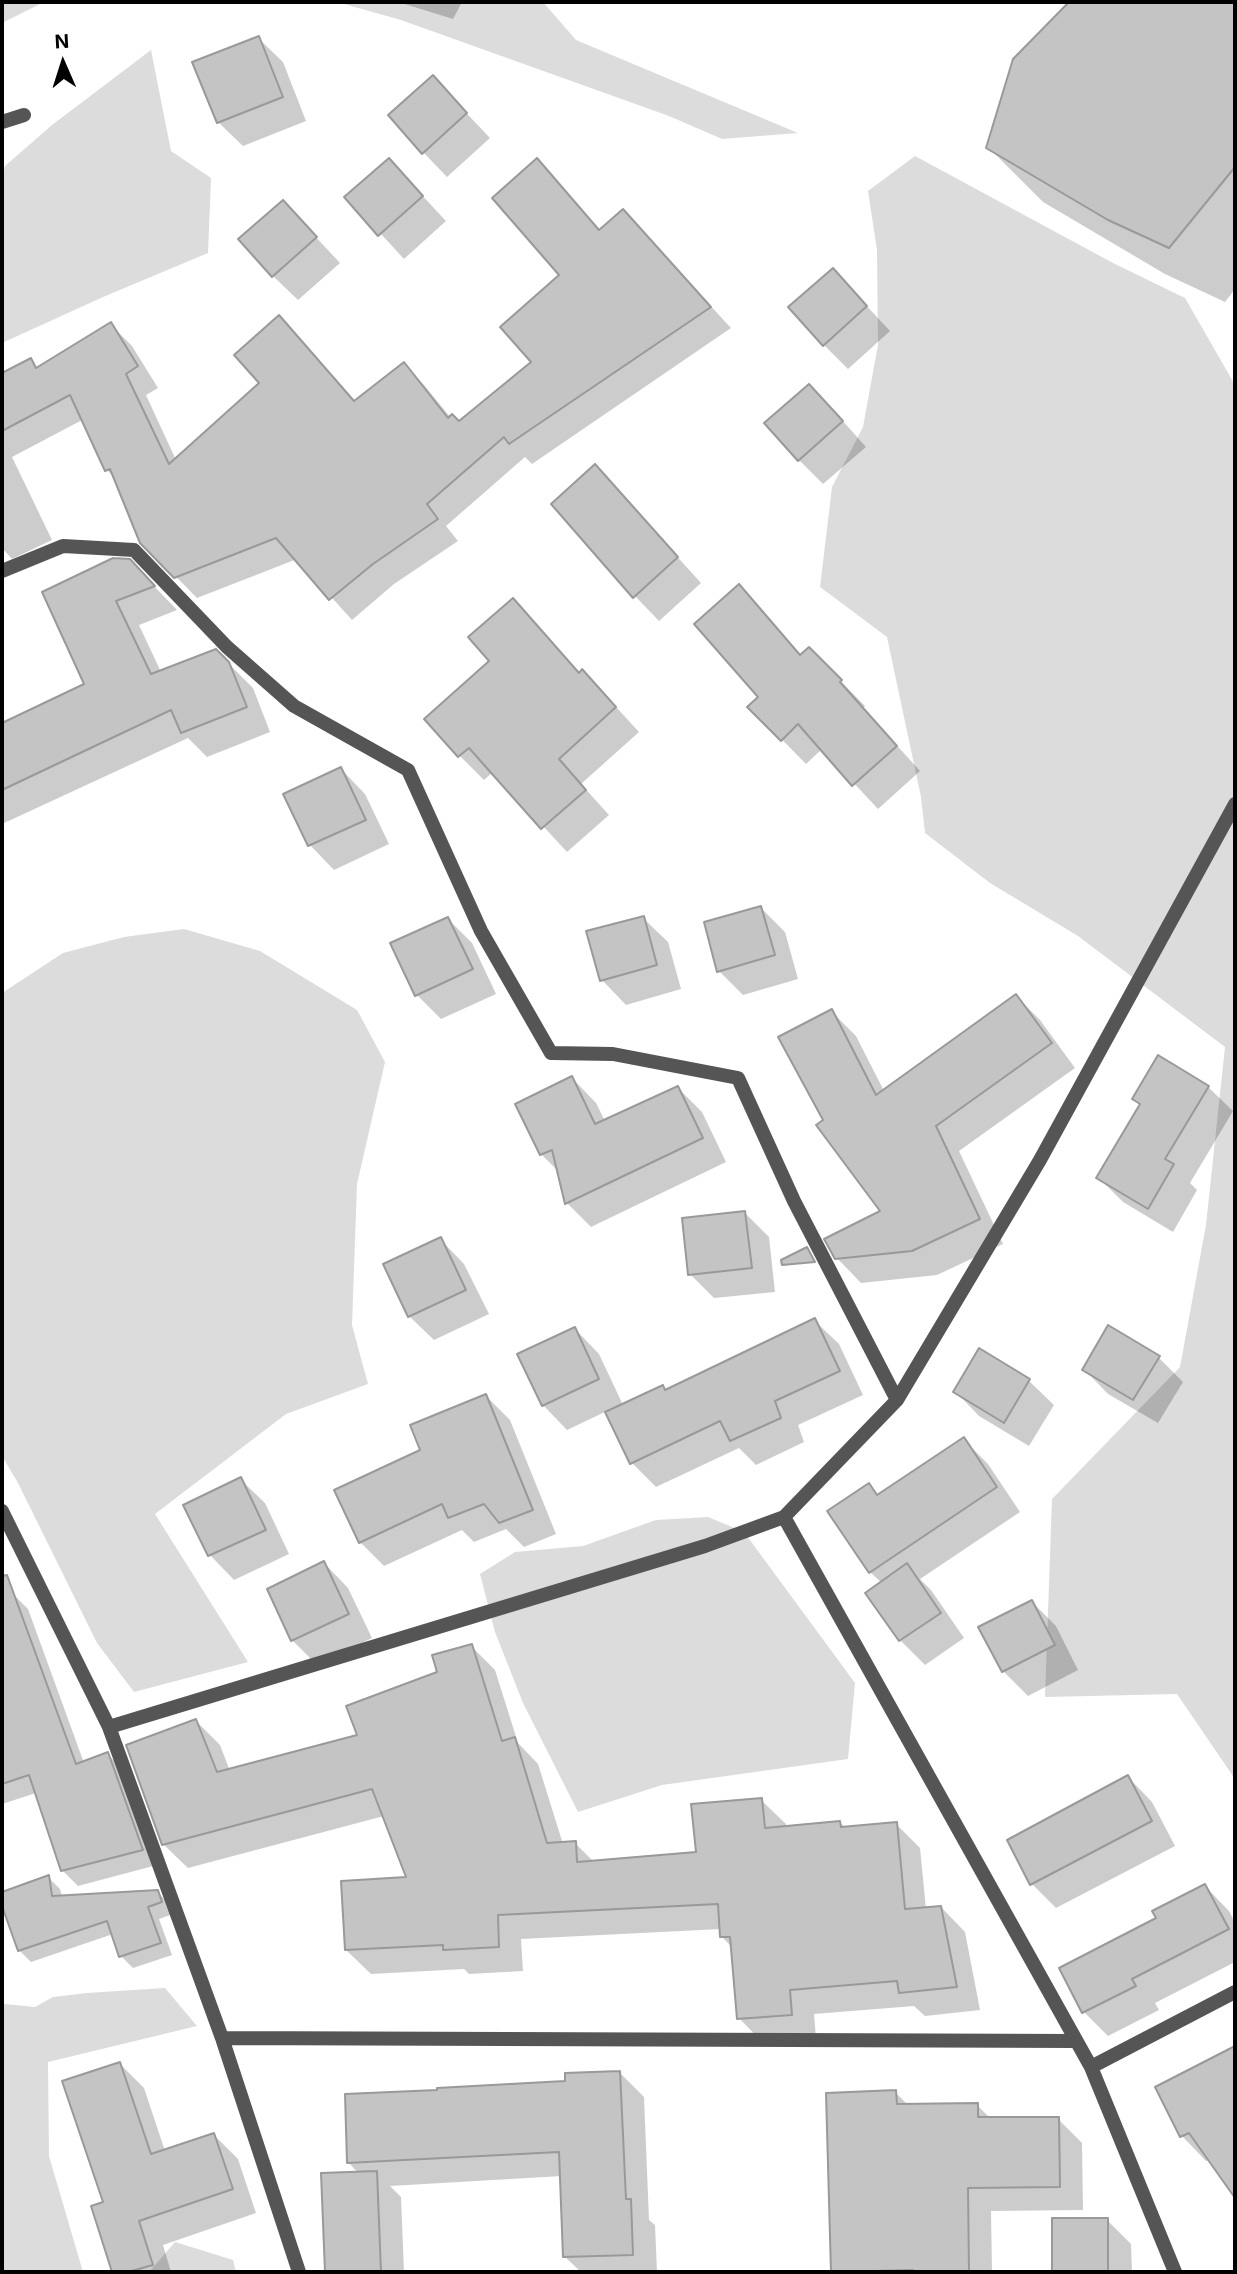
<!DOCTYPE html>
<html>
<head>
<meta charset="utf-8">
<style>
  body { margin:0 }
  #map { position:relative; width:1237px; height:2274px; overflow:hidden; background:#fff; font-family:Inter,sans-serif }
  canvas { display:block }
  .frame { position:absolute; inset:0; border:4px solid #000; pointer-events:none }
  .north { position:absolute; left:28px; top:28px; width:70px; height:70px; -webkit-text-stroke:5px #fff; paint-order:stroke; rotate:357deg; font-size:19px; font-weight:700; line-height:28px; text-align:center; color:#000 }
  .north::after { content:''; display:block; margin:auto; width:24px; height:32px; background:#000; clip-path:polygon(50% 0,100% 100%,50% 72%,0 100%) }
</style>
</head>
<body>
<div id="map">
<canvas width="1237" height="2274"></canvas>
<div class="frame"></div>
<div class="north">N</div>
</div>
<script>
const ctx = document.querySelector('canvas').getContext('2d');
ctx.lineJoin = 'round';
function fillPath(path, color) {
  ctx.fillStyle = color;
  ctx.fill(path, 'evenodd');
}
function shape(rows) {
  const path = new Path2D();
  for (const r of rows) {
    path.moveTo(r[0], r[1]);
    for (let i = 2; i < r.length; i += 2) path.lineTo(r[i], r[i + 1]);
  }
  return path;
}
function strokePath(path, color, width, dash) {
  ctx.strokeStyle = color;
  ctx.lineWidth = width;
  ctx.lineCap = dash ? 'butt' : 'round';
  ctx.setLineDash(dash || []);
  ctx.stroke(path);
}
const green = shape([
  [2,2,44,2,2,23],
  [337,2,543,2,576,40,798,133,722,139,669,116,401,20],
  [151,50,171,151,211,178,208,253,103,297,2,343,2,178,5,166,52,125],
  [915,156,1113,263,1185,298,1235,385,1235,1779,1177,1694,1045,1697,1052,1499,1180,1367,1206,1225,1225,1047,1078,936,990,883,925,833,921,797,887,637,820,587,832,487,863,427,878,345,877,250,868,191],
  [184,929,260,951,357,1010,385,1062,357,1184,352,1325,368,1384,286,1414,155,1514,248,1662,134,1692,97,1643,18,1483,2,1456,2,993,63,953,124,937],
  [708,1517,744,1532,855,1683,848,1759,662,1785,578,1812,523,1703,495,1632,480,1574,515,1552,583,1546,656,1520],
  [165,1988,197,2026,48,2062,49,2156,83,2272,2,2272,2,2001,4,2004,35,2007,53,1997,87,1993],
  [175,2242,233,2260,236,2272,149,2272]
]);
const shadow = shape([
  [398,2,462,2,453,19],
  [1072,2,1235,2,1235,289,1225,302,1165,274,1043,202,988,147,1014,60],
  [258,38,283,62,306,121,243,146,218,122],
  [433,78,490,138,447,177,423,152],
  [389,160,446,221,404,259,347,197],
  [537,161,601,231,623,211,731,328,532,464,525,457,446,526,458,541,394,584,352,620,297,559,197,598,142,542,117,480,107,470,84,419,12,457,52,540,12,559,2,548,2,375,30,360,39,369,111,325,132,346,158,388,146,395,176,460,262,384,279,318,356,402,404,364,424,385,451,418,459,423,533,363,562,275],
  [283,202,340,263,298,300,273,276],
  [833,270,890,331,848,369,824,345],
  [833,410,866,447,823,484,799,460],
  [595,466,701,583,659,621,635,596],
  [154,586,177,610,139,625,161,672,228,663,253,688,270,732,207,757,188,738,2,824,2,725,87,685,44,592],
  [739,587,802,656,809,649,865,706,863,708,920,771,878,809,822,749,806,764,750,707,760,697],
  [513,600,580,673,582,672,606,696,639,732,581,784,609,815,567,852,493,772,484,780,460,756],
  [341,769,365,794,389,844,334,870,310,845,286,795],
  [761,908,785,932,798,979,743,995,719,971],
  [643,918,668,942,681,989,626,1005,602,980],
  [448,919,472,943,496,994,441,1019,417,995],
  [1016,996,1040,1020,1075,1068,959,1151,1003,1244,937,1275,861,1283,837,1258,883,1212,832,1012,856,1036,884,1091],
  [572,1078,596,1103,605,1121,678,1088,702,1112,726,1162,591,1227,567,1203,559,1172,541,1154],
  [1208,1087,1233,1111,1190,1183,1197,1190,1173,1232,1123,1202,1098,1177,1141,1106,1134,1099],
  [745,1213,769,1237,775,1292,714,1298,690,1274],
  [440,1239,464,1264,489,1314,434,1340,409,1316],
  [814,1320,839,1344,863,1395,798,1425,804,1442,756,1465,739,1448,656,1487,632,1463,607,1411,567,1430,543,1405,520,1355,575,1329,599,1354,623,1405,662,1387,666,1391],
  [979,1351,1029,1381,1054,1405,1029,1446,979,1416,955,1391],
  [1159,1358,1183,1382,1158,1423,1108,1394,1084,1369],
  [486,1396,510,1420,556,1534,524,1547,506,1529,474,1542,462,1530,384,1566,360,1542,423,1451],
  [964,1440,988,1464,1020,1512,920,1579,931,1590,964,1638,925,1665,900,1640,868,1593,882,1583,870,1572,869,1485,879,1495],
  [240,1479,265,1503,289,1554,234,1580,210,1555],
  [324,1563,348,1588,372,1638,317,1665,292,1640],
  [13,1594,28,1609,84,1763,107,1754,123,1769,157,1865,78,1886,62,1870,36,1793,2,1804,2,1598],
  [1032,1602,1056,1626,1078,1670,1028,1696,1003,1671],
  [471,1646,495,1670,518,1743,538,1764,563,1844,575,1843,594,1862,697,1853,761,1800,786,1824,786,1828,840,1823,846,1828,896,1824,920,1848,926,1909,941,1907,965,1932,980,2010,925,2016,914,2006,814,2014,816,2038,763,2043,739,2018,733,1948,722,1937,721,1929,521,1939,523,1971,469,1974,464,1969,371,1974,346,1950,408,1879,384,1816,188,1868,163,1844,196,1721,220,1745,230,1771,360,1737],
  [1128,1777,1152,1802,1175,1846,1056,1908,1032,1884],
  [48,1877,60,1889,62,1897,157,1892,170,1904,173,1914,159,1919,172,1955,133,1968,121,1956,113,1934,31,1962,19,1950,2,1901,2,1894],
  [1205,1886,1229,1911,1235,1922,1235,1962,1155,2003,1159,2010,1108,2036,1084,2012,1158,1919],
  [1235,2048,1235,2195,1210,2159,1206,2161,1182,2136,1157,2088],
  [120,2064,144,2088,165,2151,214,2135,238,2159,256,2213,163,2245,171,2272,114,2272,94,2207,105,2203],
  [620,2073,644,2097,649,2220,655,2225,657,2272,581,2272,565,2257,562,2176,390,2186,401,2197,404,2272,327,2272,323,2175,359,2174,349,2163,567,2083],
  [895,2092,909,2106,977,2105,991,2119,1058,2119,1082,2143,1083,2210,991,2211,992,2272,833,2272,827,2095],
  [1054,2220,1107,2220,1131,2244,1132,2272,1054,2272]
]);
const building = shape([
  [1069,2,1235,2,1235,167,1169,248,1108,220,986,148,1013,59,1069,2],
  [259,36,283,97,217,123,192,62,259,36],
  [433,75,467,113,422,154,388,115,433,75],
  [389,158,423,196,378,236,344,197,389,158],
  [537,158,599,230,623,209,711,307,509,444,504,437,427,504,438,519,373,564,329,600,276,538,174,578,140,543,110,469,105,471,70,395,2,431,2,373,31,358,36,368,111,322,138,366,126,374,169,464,259,383,234,355,279,315,354,401,404,362,448,418,452,414,459,421,531,362,500,327,559,275,492,198,537,158],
  [283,200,317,237,272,277,238,239,283,200],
  [833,268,867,306,823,346,788,307,833,268],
  [809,384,843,421,798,461,764,423,809,384],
  [595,464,678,557,633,598,551,504,595,464],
  [113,558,130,559,155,586,116,601,151,674,216,649,229,662,247,707,181,733,171,710,2,790,2,723,84,684,42,592,113,558],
  [739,584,800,655,809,647,842,680,840,682,897,746,852,786,798,724,781,741,747,707,758,697,694,624,739,584],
  [513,598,579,673,582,669,616,707,559,759,586,790,541,829,469,748,458,757,424,719,489,661,468,637,513,598],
  [341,767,366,820,308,846,283,794,341,767],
  [761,906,775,955,717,972,704,922,761,906],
  [644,916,657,965,600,981,586,931,644,916],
  [448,917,473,969,415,996,390,943,448,917],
  [1016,994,1052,1043,936,1126,980,1219,912,1251,835,1259,824,1239,880,1211,816,1125,823,1120,778,1037,832,1009,876,1095,1016,994],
  [1158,1055,1209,1086,1165,1159,1174,1164,1148,1209,1096,1178,1140,1104,1132,1099,1158,1055],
  [572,1076,595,1124,678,1086,703,1138,565,1204,552,1150,540,1155,515,1104,572,1076],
  [745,1211,752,1268,688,1275,682,1218,745,1211],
  [441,1237,466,1290,408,1317,383,1264,441,1237],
  [807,1247,815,1262,782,1265,781,1260,807,1247],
  [815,1318,840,1371,775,1401,781,1418,730,1441,720,1421,630,1464,605,1412,663,1385,665,1390,815,1318],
  [1108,1325,1160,1356,1133,1400,1082,1370,1108,1325],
  [575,1327,599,1379,542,1406,517,1354,575,1327],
  [979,1348,1030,1379,1004,1423,953,1392,979,1348],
  [486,1394,533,1510,499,1523,484,1504,448,1518,442,1504,359,1543,334,1490,420,1450,410,1425,486,1394],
  [964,1437,997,1487,869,1573,827,1511,869,1483,877,1495,964,1437],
  [241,1477,266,1530,208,1556,183,1505,241,1477],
  [324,1561,349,1614,291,1641,267,1589,324,1561],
  [907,1563,941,1613,899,1641,865,1593,907,1563],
  [7,1575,76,1764,108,1752,143,1850,61,1871,29,1775,2,1784,2,1576,7,1575],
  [1032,1600,1055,1645,1002,1672,978,1627,1032,1600],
  [472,1644,502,1741,515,1737,547,1843,576,1841,577,1862,696,1852,691,1804,762,1798,765,1828,840,1821,841,1827,897,1822,905,1909,941,1906,957,1987,899,1993,897,1981,790,1990,792,2015,737,2019,730,1937,720,1937,718,1904,498,1915,499,1947,443,1950,443,1945,345,1950,341,1881,406,1877,372,1789,162,1845,126,1745,196,1719,217,1772,357,1735,346,1706,437,1672,432,1655,472,1644],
  [1128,1775,1152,1821,1030,1885,1007,1840,1128,1775],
  [49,1875,52,1896,158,1890,162,1902,148,1907,161,1943,119,1957,107,1921,18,1951,2,1906,2,1892,49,1875],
  [1205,1884,1229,1929,1132,1979,1136,1986,1082,2013,1059,1968,1156,1918,1152,1911,1205,1884],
  [1235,2046,1235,2198,1189,2133,1180,2137,1155,2087,1235,2046],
  [120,2062,151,2154,214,2133,233,2189,139,2221,153,2265,128,2272,112,2272,91,2206,103,2202,62,2081,120,2062],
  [620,2071,626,2199,631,2199,633,2255,563,2257,559,2152,347,2163,345,2094,437,2090,437,2088,565,2081,565,2073,620,2071],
  [896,2090,897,2104,978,2103,978,2117,1059,2117,1060,2187,968,2188,969,2272,913,2272,913,2270,831,2272,826,2093,896,2090],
  [377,2171,381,2272,325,2272,321,2173,377,2171],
  [1052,2218,1108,2218,1108,2272,1052,2272,1052,2218]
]);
const minor = shape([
  [2,122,24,115],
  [2,571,63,546,134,550,227,647,294,706,408,770,481,931,551,1053,613,1054,738,1078,794,1201,897,1400],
  [2,1511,109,1727,222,2038,299,2272],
  [784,1517,1091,2067,1175,2272],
  [109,1727,705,1546,784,1517,897,1400,1040,1160,1235,804],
  [222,2038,1075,2041],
  [1091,2067,1235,1992]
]);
fillPath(green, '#dcdcdc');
fillPath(shadow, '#0003');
fillPath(building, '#c4c4c4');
strokePath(building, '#999', 2);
strokePath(minor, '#555', 14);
</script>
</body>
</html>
